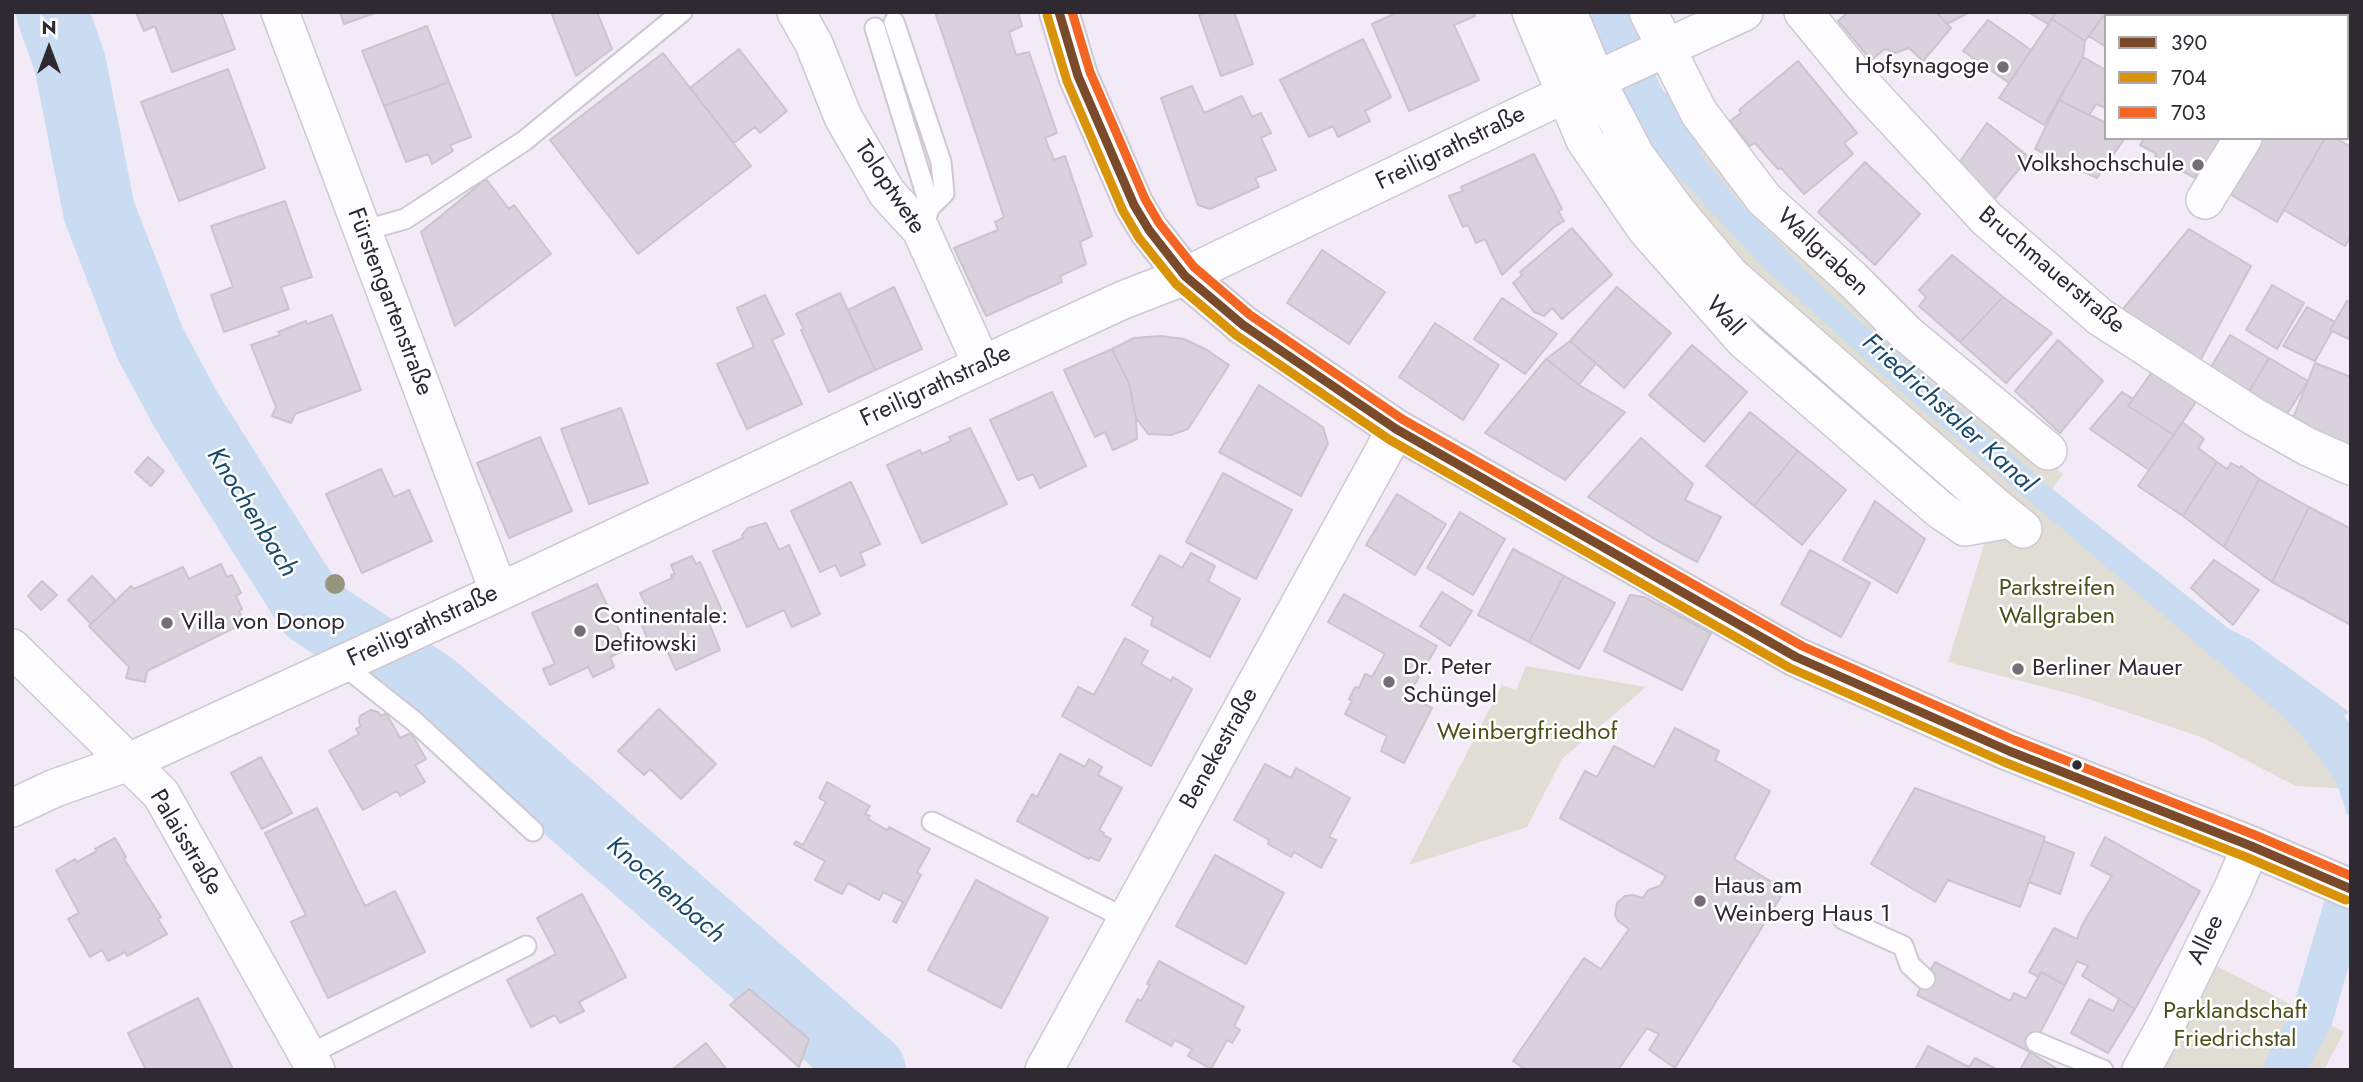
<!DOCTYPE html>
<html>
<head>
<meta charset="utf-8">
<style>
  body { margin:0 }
  #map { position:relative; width:2363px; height:1082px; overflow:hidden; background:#f3eaf7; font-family:Jost,sans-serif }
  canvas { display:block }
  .frame { position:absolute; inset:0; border:14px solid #2f2932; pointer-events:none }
  .legend { position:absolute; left:2104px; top:14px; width:245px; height:126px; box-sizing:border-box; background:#fff; border:2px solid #aca9ad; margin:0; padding:9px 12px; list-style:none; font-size:21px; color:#2f2932 }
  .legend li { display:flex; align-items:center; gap:14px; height:35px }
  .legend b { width:35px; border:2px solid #aca9ad }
  .north { position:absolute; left:14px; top:14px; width:70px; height:70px; -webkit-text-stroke:5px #fff; paint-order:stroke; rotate:0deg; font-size:19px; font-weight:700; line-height:28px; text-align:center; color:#2f2932 }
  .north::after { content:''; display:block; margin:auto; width:24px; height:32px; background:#2f2932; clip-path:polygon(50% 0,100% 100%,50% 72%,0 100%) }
</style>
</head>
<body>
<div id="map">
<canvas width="2363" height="1082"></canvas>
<div class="frame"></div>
<ul class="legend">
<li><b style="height:9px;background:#7a4b2a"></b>390</li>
<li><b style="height:9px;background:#d99308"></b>704</li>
<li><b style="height:9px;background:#f26522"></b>703</li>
</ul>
<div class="north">N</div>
</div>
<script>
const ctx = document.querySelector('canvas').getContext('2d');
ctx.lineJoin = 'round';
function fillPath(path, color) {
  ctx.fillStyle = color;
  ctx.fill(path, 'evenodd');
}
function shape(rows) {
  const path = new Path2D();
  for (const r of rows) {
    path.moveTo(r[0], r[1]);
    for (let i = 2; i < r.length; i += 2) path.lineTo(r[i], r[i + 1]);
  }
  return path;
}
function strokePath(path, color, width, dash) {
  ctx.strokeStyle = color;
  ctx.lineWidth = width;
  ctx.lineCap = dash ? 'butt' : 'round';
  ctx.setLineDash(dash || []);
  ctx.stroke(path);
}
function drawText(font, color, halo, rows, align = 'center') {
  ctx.font = font + ' Jost,sans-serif';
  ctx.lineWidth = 5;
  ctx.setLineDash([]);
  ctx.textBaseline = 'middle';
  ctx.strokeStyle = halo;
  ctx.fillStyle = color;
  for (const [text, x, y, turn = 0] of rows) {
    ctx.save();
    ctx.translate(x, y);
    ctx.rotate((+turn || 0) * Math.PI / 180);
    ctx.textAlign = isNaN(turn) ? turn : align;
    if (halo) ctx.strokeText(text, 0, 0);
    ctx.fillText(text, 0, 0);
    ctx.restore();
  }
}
const green = shape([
  [1671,90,2030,448,2063,474,2052,489,2229,629,2251,640,2349,712,2344,716,2351,725,2351,789,2296,786,2201,737,2082,697,1948,662,1987,535,1751,328,1592,127],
  [1526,666,1646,687,1562,759,1527,827,1409,865,1502,685,1516,690],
  [2217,966,2344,1032,2324,1070,2159,1070]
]);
const water = shape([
  [1583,12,1630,12,1634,20,1594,41],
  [1666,92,1702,156,1741,204,1826,291,2051,488,2229,629,2251,640,2349,712,2344,716,2351,725,2351,817,2347,814,2336,781,2307,742,2283,717,1921,409,1769,273,1660,158,1624,111]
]);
const canal = shape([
  [1604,12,1645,102,1678,150],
  [2284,1070,2312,1017,2351,885]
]);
const river = shape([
  [52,12,70,63,99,211,150,343,186,410,312,610,432,688,870,1070]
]);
const building = shape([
  [136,12,221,12,235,49,172,72,155,26,144,31,136,12],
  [340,12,378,12,344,24,340,12],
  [551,12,597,12,612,49,576,76,551,12],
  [935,12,1018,12,1022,26,1009,32,1016,55,1029,52,1057,133,1045,138,1054,160,1065,156,1092,236,1080,242,1086,264,1060,276,1062,282,986,316,954,248,998,230,995,222,1004,217,935,12],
  [1207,12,1234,12,1253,64,1221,76,1199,15,1207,12],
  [1398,12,1473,12,1475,16,1454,25,1479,80,1409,111,1372,24,1398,12],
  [1848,12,1936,12,1951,28,1923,61,1909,48,1895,53,1885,49,1871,60,1838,21,1848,12],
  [1936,12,1970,12,1947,24,1936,12],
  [2028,12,2056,12,2048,24,2028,12],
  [2056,12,2121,12,2119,16,2103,16,2085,41,2052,19,2056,12],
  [2121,12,2175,12,2172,16,2119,16,2121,12],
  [2103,16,2106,18,2106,47,2089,36,2103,16],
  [2052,19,2085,41,2083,57,2044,125,1999,98,2052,19],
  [1988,20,2031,50,2009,83,1963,51,1988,20],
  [427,26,449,82,384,106,362,51,427,26],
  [1363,39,1391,97,1365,111,1370,121,1338,137,1333,126,1309,137,1280,80,1363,39],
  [739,49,787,111,760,133,755,127,734,143,690,88,739,49],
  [663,53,751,166,638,254,550,140,663,53],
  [2083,57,2106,70,2106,108,2096,104,2089,115,2059,100,2083,57],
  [1798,61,1857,133,1844,143,1853,154,1804,194,1781,168,1778,169,1755,143,1750,146,1730,121,1741,113,1739,110,1798,61],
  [228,69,265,168,179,201,141,102,228,69],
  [449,82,471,137,450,145,453,151,432,164,428,154,406,162,384,106,449,82],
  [1192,86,1204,113,1242,96,1252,117,1261,113,1271,133,1261,138,1276,170,1255,178,1259,187,1210,209,1198,205,1161,98,1192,86],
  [2059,100,2106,123,2106,138,2125,138,2097,178,2035,149,2059,100],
  [1987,123,2029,157,1991,203,1956,167,1987,123],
  [2144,138,2238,138,2212,183,2196,175,2195,178,2155,156,2157,154,2140,145,2144,138],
  [2250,138,2325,138,2277,222,2218,187,2250,138],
  [2325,138,2336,138,2351,147,2351,236,2345,246,2284,210,2325,138],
  [1534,154,1562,209,1558,211,1564,221,1553,228,1502,275,1485,239,1476,243,1468,225,1463,227,1449,196,1463,191,1461,187,1534,154],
  [1865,162,1920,214,1875,265,1818,212,1865,162],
  [486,179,509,209,514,205,551,254,455,326,421,232,486,179],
  [285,201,312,277,281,287,289,309,224,332,211,295,233,287,211,226,285,201],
  [1572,228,1612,275,1562,319,1552,308,1544,316,1534,312,1513,283,1522,275,1520,272,1572,228],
  [2189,229,2251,266,2195,370,2118,315,2189,229],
  [1322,250,1385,292,1349,344,1287,303,1322,250],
  [1952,255,2003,297,1960,342,1919,306,1926,297,1919,290,1952,255],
  [2272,285,2304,303,2277,349,2246,330,2272,285],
  [894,287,922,349,875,370,848,310,894,287],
  [1617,287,1671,333,1624,388,1570,341,1617,287],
  [840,293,875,370,829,392,801,330,804,329,796,314,840,293],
  [765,295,784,334,772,340,802,404,747,429,717,364,754,347,737,308,765,295],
  [2003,297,2052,333,2006,383,1960,342,2003,297],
  [1502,298,1557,334,1525,374,1474,339,1502,298],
  [2347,301,2351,302,2351,340,2330,330,2347,301],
  [2307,307,2335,322,2330,330,2332,331,2315,361,2283,346,2307,307],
  [332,315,361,390,295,414,291,423,272,416,276,407,251,345,280,335,278,332,306,321,307,324,332,315],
  [1435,323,1499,365,1463,420,1399,377,1435,323],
  [2230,335,2269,358,2244,400,2205,377,2230,335],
  [1161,336,1184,339,1207,350,1229,365,1188,429,1171,435,1148,434,1136,418,1129,383,1112,349,1134,338,1161,336],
  [2058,340,2103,381,2060,433,2015,391,2058,340],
  [1570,341,1596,363,1579,385,1546,359,1570,341],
  [1692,345,1747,392,1704,442,1649,395,1692,345],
  [1112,349,1129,383,1136,418,1137,439,1113,450,1105,432,1095,437,1064,370,1112,349],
  [2269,358,2308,381,2282,422,2244,400,2269,358],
  [1546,359,1579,385,1625,412,1565,480,1485,433,1546,359],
  [2159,362,2203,391,2174,435,2128,406,2159,362],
  [2315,363,2351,377,2351,447,2290,426,2315,363],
  [1259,385,1323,427,1328,444,1301,496,1219,452,1259,385],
  [1052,392,1086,466,1040,488,1033,474,1018,480,990,420,1052,392],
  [2122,392,2133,399,2128,406,2174,435,2149,470,2090,429,2122,392],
  [621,408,648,483,589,504,561,429,621,408],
  [1750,412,1798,451,1754,506,1706,466,1750,412],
  [2182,422,2204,439,2198,448,2217,462,2183,516,2138,486,2182,422],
  [970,428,1007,504,922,543,887,465,920,450,922,454,951,441,949,437,970,428],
  [540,437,572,511,509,538,477,463,540,437],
  [1641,438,1693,484,1685,500,1721,517,1697,562,1653,538,1588,497,1641,438],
  [1798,451,1846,490,1802,545,1754,506,1798,451],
  [148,457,164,471,151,486,135,472,148,457],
  [2217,462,2227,469,2231,463,2240,468,2241,466,2259,479,2224,547,2183,516,2217,462],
  [381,469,394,497,409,490,432,541,362,573,326,494,381,469],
  [1223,473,1292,510,1256,579,1186,542,1223,473],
  [2259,479,2309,507,2272,582,2224,547,2259,479],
  [851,482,880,544,860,553,865,565,841,576,835,565,820,572,791,511,851,482],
  [1397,494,1446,524,1415,575,1366,545,1397,494],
  [1875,501,1925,539,1897,593,1843,560,1875,501],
  [2309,507,2351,529,2351,625,2272,582,2309,507],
  [1460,512,1505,539,1473,595,1427,568,1460,512],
  [766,523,779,550,789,545,820,614,792,627,784,610,747,627,713,551,743,538,742,535,748,528,766,523],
  [1513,549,1564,576,1529,642,1478,615,1513,549],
  [1810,550,1870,583,1841,637,1781,604,1810,550],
  [1191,553,1215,566,1208,581,1240,599,1210,657,1151,625,1153,617,1132,605,1160,555,1182,568,1191,553],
  [692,556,696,564,700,562,724,615,708,621,720,650,676,670,663,642,651,647,640,621,651,615,640,593,672,578,671,575,675,574,671,565,692,556],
  [2214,560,2259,590,2233,625,2191,588,2214,560],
  [221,564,227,577,232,575,241,593,236,596,242,609,239,611,244,623,147,671,145,682,126,678,129,667,89,626,131,586,134,589,183,567,189,579,221,564],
  [92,576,116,601,91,624,68,600,92,576],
  [1564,576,1615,603,1579,669,1529,642,1564,576],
  [42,581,57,595,41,610,28,596,42,581],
  [597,584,628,649,610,657,614,667,593,677,588,667,550,685,543,669,555,664,532,613,597,584],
  [1442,592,1472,611,1450,646,1420,626,1442,592],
  [1344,594,1437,646,1412,689,1407,687,1404,693,1432,708,1404,763,1381,751,1387,736,1345,714,1352,701,1349,699,1355,687,1359,688,1365,674,1372,677,1385,654,1328,622,1344,594],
  [1630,595,1644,597,1711,633,1682,690,1604,651,1630,595],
  [1125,638,1148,651,1141,664,1171,681,1173,677,1192,689,1151,766,1062,716,1078,687,1094,695,1125,638],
  [659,709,716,764,681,799,650,769,644,775,618,751,659,709],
  [371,710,378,712,381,716,386,713,400,738,411,733,426,759,415,765,425,782,400,796,397,791,363,810,329,751,359,734,356,729,361,726,359,722,360,716,371,710],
  [1675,728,1719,751,1715,760,1770,791,1734,859,1785,890,1675,1068,1649,1050,1659,1034,1647,1028,1618,1070,1526,1070,1513,1061,1584,958,1601,969,1629,929,1618,921,1615,915,1617,903,1625,896,1633,895,1643,898,1648,890,1660,886,1666,876,1560,818,1585,771,1597,777,1614,746,1654,767,1675,728],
  [1060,754,1085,767,1089,759,1102,767,1098,775,1122,788,1099,830,1104,833,1103,835,1111,839,1099,861,1090,857,1089,859,1017,821,1032,794,1037,797,1060,754],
  [261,757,292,813,262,829,231,773,261,757],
  [1265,764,1291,778,1296,768,1350,798,1329,837,1336,840,1321,868,1294,852,1291,857,1268,844,1269,840,1234,820,1265,764],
  [827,782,870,806,865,814,870,816,868,819,887,830,889,827,930,849,917,872,921,875,896,923,893,921,903,902,883,892,879,900,848,883,842,894,815,880,825,861,794,844,796,841,803,845,826,802,819,798,827,782],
  [1915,788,2045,837,2020,907,1948,880,1935,902,1871,864,1915,788],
  [317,808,365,906,395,891,425,952,328,998,291,922,306,915,265,833,317,808],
  [2105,837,2200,891,2135,1009,2082,976,2088,966,2077,961,2065,985,2041,972,2039,977,2029,972,2054,928,2077,939,2082,925,2112,876,2091,865,2105,837],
  [115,838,126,857,124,859,161,917,158,919,167,934,127,956,125,952,108,961,102,950,90,957,68,919,79,913,56,870,75,859,77,862,97,851,95,849,115,838],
  [2044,841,2074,853,2060,894,2029,882,2044,841],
  [1215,855,1284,893,1246,964,1176,926,1215,855],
  [976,880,1048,918,1001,1008,928,970,976,880],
  [582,894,626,977,579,1002,584,1011,560,1023,555,1015,531,1027,507,980,556,954,537,918,582,894],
  [1159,961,1244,1007,1234,1026,1240,1030,1232,1043,1227,1040,1211,1069,1188,1056,1192,1049,1175,1040,1171,1046,1126,1021,1138,999,1141,1001,1150,985,1147,984,1159,961],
  [1935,962,2010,1001,2014,993,2026,999,2041,972,2065,985,2030,1052,1917,995,1935,962],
  [749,989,809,1039,799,1067,730,1005,749,989],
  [198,998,233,1069,146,1070,128,1033,198,998],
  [2089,999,2113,1011,2119,999,2135,1009,2108,1053,2071,1033,2089,999],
  [706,1043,727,1070,672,1070,706,1043],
  [1928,1046,1969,1067,1975,1058,1998,1070,1915,1070,1928,1046],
  [2030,1052,2059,1070,2020,1070,2030,1052]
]);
const lane = shape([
  [894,22,941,162,944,193,930,207,921,230],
  [875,28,930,207],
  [362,231,405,219,524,141,682,12],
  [342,664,415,722,533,831],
  [932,822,1127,919],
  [1843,919,1903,946,1910,965,1925,979],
  [2036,1042,2103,1070],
  [308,1055,526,946]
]);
const street = shape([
  [280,12,499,592],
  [796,12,814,44,843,117,887,193,921,230,982,365],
  [1531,12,1585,140,1646,229,1744,340,1939,509,1965,527,2010,519],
  [1568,12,1596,80,1636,156,1678,213,1730,275,1991,503,2023,529],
  [1648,12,1699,113,1764,199,1852,279,1907,334,2048,451],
  [1803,12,1863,85,1987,219,2100,317,2253,416,2308,447,2351,466],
  [2249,12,2253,16],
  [2347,85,2351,87],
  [2205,200,2243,138],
  [12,648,161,794,316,1070],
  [12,808,55,788,129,762,499,592,982,365,1123,300,1185,276,1542,105,1744,12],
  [1044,1070,1396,429],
  [2141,1070,2167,1023,2233,888,2251,846]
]);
const secondary = shape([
  [1059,12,1078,76,1134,205,1149,230,1185,276,1243,325,1396,429,1796,657,2009,751,2251,846,2351,889]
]);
const bus1 = shape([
  [1059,12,1078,76,1134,205,1149,230,1185,276,1243,325,1396,429,1796,657,2009,751,2251,846,2351,889]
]);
const bus2 = shape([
  [1047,15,1067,81,1123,211,1139,238,1176,284,1236,335,1390,440,1790,668,2004,762,2246,857,2346,900]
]);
const bus3 = shape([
  [1072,12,1090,72,1145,199,1159,223,1194,267,1250,315,1402,419,1802,646,2014,740,2255,835,2351,876]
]);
const trees = [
  [335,584]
];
const markers = [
  [2003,67,7,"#746d77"],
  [2198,165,7,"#746d77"],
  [167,623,7,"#746d77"],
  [580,631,7,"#746d77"],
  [2018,669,7,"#746d77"],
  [1389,682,7,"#746d77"],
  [2077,765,6,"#2f2932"],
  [1700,901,7,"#746d77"]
];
const poiNames = [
  ["Hofsynagoge",1989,67,"right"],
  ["Volkshochschule",2184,165,"right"],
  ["Continentale:",594,617],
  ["Defitowski",594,645],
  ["Villa von Donop",181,623],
  ["Dr. Peter",1403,668],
  ["Schüngel",1403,696],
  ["Berliner Mauer",2032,669],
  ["Haus am",1714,887],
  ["Weinberg Haus 1",1714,915]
];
const streetNames = [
  ["Freiligrathstraße",1451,149,-26],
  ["Toloptwete",889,188,56],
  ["Wallgraben",1822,253,43],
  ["Bruchmauerstraße",2051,271,40],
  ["Fürstengartenstraße",389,302,69],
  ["Wall",1724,317,48],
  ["Freiligrathstraße",936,387,-25],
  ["Freiligrathstraße",423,627,-25],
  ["Benekestraße",1220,749,-61],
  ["Palaisstraße",185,843,59],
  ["Allee",2207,940,-64]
];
const parkNames = [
  ["Parkstreifen",2057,589],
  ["Wallgraben",2057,617],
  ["Weinbergfriedhof",1527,733],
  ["Parklandschaft",2235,1012],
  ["Friedrichstal",2235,1040]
];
const waterNames = [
  ["Friedrichstaler Kanal",1948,414,42],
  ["Knochenbach",251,513,58],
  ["Knochenbach",665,891,41]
];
fillPath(green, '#e0ded4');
fillPath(water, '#cadcf1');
strokePath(canal, '#cadcf1', 42);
strokePath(river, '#cadcf1', 72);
fillPath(building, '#d9d2dc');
strokePath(building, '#cbc4ce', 2);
strokePath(lane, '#cfc8d2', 23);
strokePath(street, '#cfc8d2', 40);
strokePath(secondary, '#cfc8d2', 42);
strokePath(lane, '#fdfcfe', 19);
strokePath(street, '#fdfcfe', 37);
strokePath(secondary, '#fdfcfe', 38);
strokePath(bus1, '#7a4b2a', 9);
strokePath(bus2, '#d99308', 9);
strokePath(bus3, '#f26522', 9);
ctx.fillStyle = '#97967d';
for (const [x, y] of trees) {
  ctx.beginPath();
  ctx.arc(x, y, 10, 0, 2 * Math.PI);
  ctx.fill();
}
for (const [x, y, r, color] of markers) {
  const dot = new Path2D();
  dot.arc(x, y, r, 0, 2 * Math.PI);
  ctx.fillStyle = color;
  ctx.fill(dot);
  strokePath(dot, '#fff', 2.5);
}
drawText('24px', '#2f2932', '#fff', poiNames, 'left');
drawText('24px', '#2f2932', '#fff', streetNames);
drawText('24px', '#4b511a', '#fff', parkNames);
drawText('italic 26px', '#194a6c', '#fff', waterNames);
</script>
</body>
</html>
